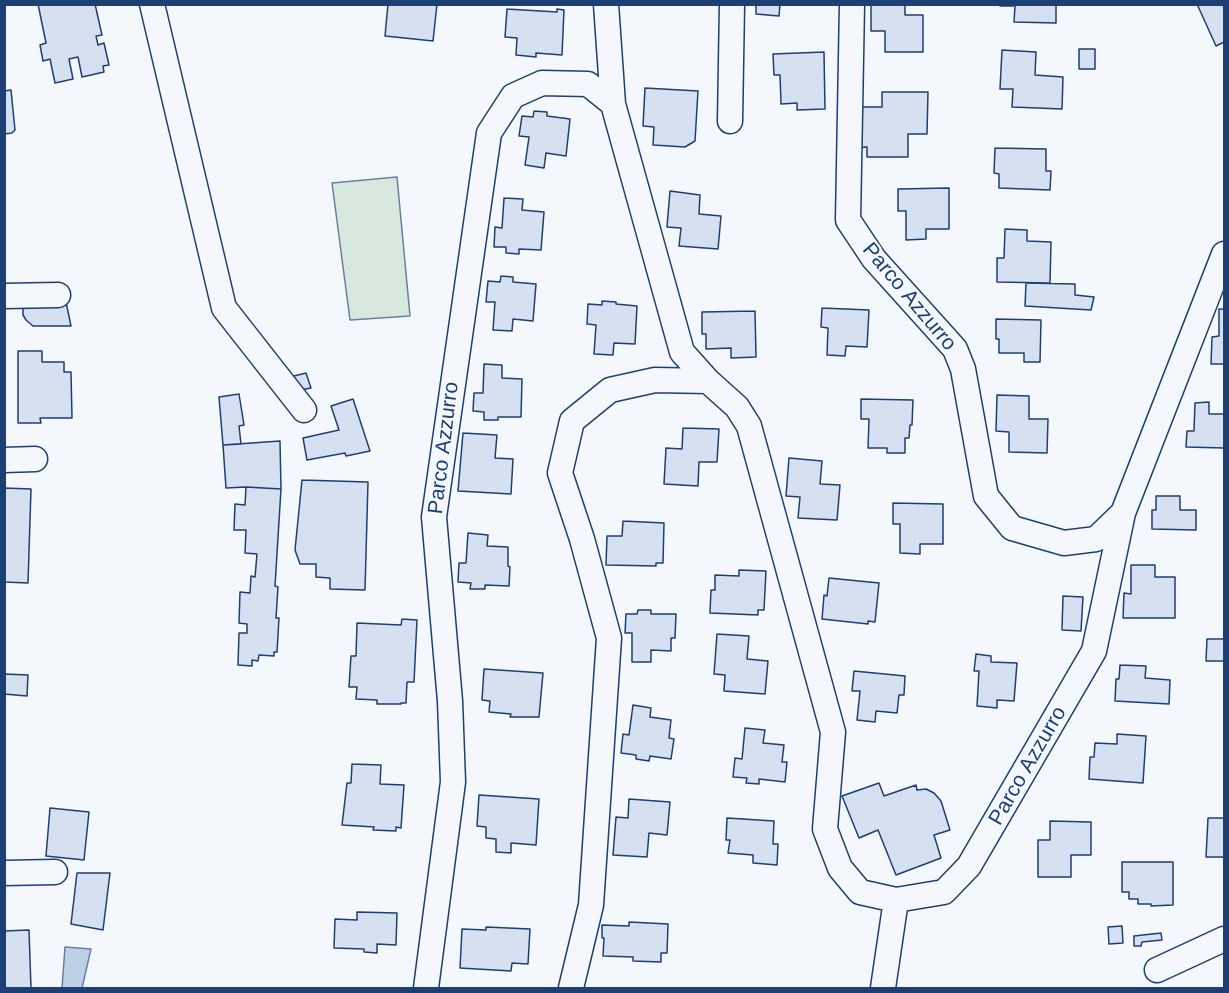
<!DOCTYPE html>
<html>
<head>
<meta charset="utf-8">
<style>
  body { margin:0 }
  #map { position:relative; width:1229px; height:993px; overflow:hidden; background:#f4f7fb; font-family:Arial,sans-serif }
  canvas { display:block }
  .frame { position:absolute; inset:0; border:6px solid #1d3f73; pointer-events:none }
</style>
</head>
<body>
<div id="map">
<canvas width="1229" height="993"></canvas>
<div class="frame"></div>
</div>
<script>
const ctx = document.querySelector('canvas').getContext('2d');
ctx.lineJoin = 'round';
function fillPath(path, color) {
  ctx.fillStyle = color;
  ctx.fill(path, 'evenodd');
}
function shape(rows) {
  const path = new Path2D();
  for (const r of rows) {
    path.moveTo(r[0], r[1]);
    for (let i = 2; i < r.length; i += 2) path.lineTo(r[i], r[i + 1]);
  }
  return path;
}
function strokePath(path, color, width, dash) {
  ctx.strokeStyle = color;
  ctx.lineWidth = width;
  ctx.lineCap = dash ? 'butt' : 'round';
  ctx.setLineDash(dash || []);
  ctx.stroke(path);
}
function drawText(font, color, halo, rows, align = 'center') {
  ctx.font = font + ' Arial,sans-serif';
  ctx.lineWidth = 4.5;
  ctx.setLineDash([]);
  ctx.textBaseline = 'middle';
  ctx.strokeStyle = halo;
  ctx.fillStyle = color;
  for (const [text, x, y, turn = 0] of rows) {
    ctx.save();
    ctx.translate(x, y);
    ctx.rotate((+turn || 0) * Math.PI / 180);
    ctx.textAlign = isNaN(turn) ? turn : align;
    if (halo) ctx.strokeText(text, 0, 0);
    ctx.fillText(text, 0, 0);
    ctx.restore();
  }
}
const green = shape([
  [397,177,410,316,350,320,332,183,397,177]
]);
const water = shape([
  [65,947,91,949,82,988,62,988,65,947]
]);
const building = shape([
  [38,4,95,4,102,35,96,36,98,45,104,43,109,65,103,66,104,72,82,77,78,57,69,59,73,79,55,83,50,59,43,61,40,45,46,43,38,4],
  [388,4,437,4,433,41,385,36,388,4],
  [756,4,780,4,779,16,756,14,756,4],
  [871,4,905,4,905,15,923,15,923,52,885,52,885,31,871,31,871,4],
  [1000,4,1056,4,1056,23,1014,22,1015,6,1000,6,1000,4],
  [1197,4,1224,4,1224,42,1216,46,1197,4],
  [507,9,557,12,557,9,564,10,562,55,536,53,536,57,516,55,517,38,505,37,507,9],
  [1079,49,1095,49,1095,69,1079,69,1079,49],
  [1002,50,1036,52,1035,75,1063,77,1062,109,1012,107,1013,89,1000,89,1002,50],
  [824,52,825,109,797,110,797,103,781,104,780,75,774,75,773,54,824,52],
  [645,88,698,91,695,141,685,147,653,145,654,127,643,126,645,88],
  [11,90,15,130,12,133,4,134,4,91,11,90],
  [882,92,928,92,927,134,908,134,908,157,867,157,867,147,857,148,857,107,882,107,882,92],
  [534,111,547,112,547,116,570,119,566,156,546,153,544,168,525,165,529,137,519,136,522,116,533,117,534,111],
  [995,148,1046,149,1046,171,1051,171,1050,190,999,188,999,174,994,173,995,148],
  [949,188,949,229,926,229,926,239,906,240,906,211,898,211,898,189,949,188],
  [670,191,700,195,699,214,721,216,718,249,679,246,681,228,667,227,670,191],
  [504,198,523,199,522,210,544,212,541,250,519,249,519,254,506,253,506,247,494,247,495,227,502,228,504,198],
  [1005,229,1027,230,1027,241,1051,242,1050,283,997,282,997,258,1004,258,1005,229],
  [501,276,513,277,513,282,536,284,533,321,513,319,512,331,493,330,495,302,486,302,488,281,500,282,501,276],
  [1026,283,1075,284,1075,295,1094,297,1091,310,1025,306,1026,283],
  [23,301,66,302,71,326,33,326,26,320,23,315,23,301],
  [602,301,616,302,616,304,637,306,635,344,614,343,613,355,594,354,596,325,587,324,588,304,602,305,602,301],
  [822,308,869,310,867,347,846,346,845,356,827,355,828,328,821,327,822,308],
  [1219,309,1224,309,1224,364,1211,364,1212,337,1219,336,1219,309],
  [755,311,756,357,731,358,731,348,706,349,706,334,702,334,702,312,755,311],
  [996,319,1041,320,1040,362,1024,362,1024,353,999,353,999,339,996,339,996,319],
  [18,351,42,351,42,362,64,362,64,372,71,372,72,418,40,418,41,423,18,423,18,351],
  [484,364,502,365,502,378,522,379,521,417,498,417,498,420,484,420,484,412,473,411,474,393,483,393,484,364],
  [306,373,311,388,295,391,286,378,306,373],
  [239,394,244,425,239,426,241,444,223,445,219,397,239,394],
  [997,395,1029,396,1029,419,1048,419,1047,453,1009,452,1009,432,996,431,997,395],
  [353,399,370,451,346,456,345,453,307,460,303,438,339,430,331,406,353,399],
  [861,399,913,400,912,425,910,425,909,438,905,438,905,453,887,453,887,448,868,448,869,419,861,419,861,399],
  [1209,402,1209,414,1224,414,1224,448,1186,447,1187,431,1194,431,1195,403,1209,402],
  [683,428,719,429,717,462,699,462,698,486,664,484,666,448,682,449,683,428],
  [463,433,497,435,495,458,513,459,511,494,458,491,463,433],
  [280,441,281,489,246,487,226,488,223,445,280,441],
  [789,458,822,461,820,484,840,485,837,520,798,518,800,497,786,496,789,458],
  [302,480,368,482,365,590,330,589,330,578,316,577,316,564,300,564,295,550,302,480],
  [246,487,281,489,275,586,278,587,276,618,279,618,277,652,274,652,274,656,259,655,258,661,252,660,252,666,238,665,239,633,247,633,247,624,239,623,240,592,250,593,251,576,255,577,257,554,245,553,246,530,234,530,235,504,245,505,246,487],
  [4,488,31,489,28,583,4,582,4,488],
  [1156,496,1180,496,1180,510,1196,510,1196,530,1152,529,1152,510,1156,510,1156,496],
  [893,503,943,504,943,544,920,544,920,554,900,553,900,524,893,524,893,503],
  [623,521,664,523,663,563,656,563,656,566,606,565,607,536,622,536,623,521],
  [468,533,488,535,487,546,508,547,508,566,510,567,509,586,485,585,485,589,470,589,471,583,458,582,459,563,466,563,468,533],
  [1131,565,1155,565,1155,577,1175,577,1175,618,1123,618,1124,593,1131,594,1131,565],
  [739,570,766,571,764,610,758,610,758,615,710,613,711,590,715,590,715,575,739,576,739,570],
  [829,578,879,583,875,622,868,621,868,624,822,619,824,595,827,596,829,578],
  [1063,596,1083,597,1081,631,1062,630,1063,596],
  [638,610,651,610,651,614,676,614,675,638,671,638,671,651,651,650,651,662,632,662,632,633,625,633,626,614,637,614,638,610],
  [402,619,417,620,414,682,407,682,406,703,401,703,401,704,377,704,377,700,356,699,357,687,349,687,351,656,356,656,357,623,401,625,402,619],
  [717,634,749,636,747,659,768,661,765,694,724,691,725,675,714,674,717,634],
  [1207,639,1224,639,1224,661,1206,661,1207,639],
  [976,654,991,656,991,662,1017,663,1014,701,997,700,997,708,977,706,979,671,974,671,976,654],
  [1120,665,1146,666,1145,678,1170,680,1169,704,1115,701,1116,679,1119,679,1120,665],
  [484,669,543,673,539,717,510,717,511,714,489,712,490,701,482,700,484,669],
  [854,671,905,676,904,695,899,695,897,713,876,711,875,722,857,720,860,691,852,691,854,671],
  [4,674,28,675,27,696,4,694,4,674],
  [633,705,651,708,650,717,671,720,669,738,674,739,671,759,650,756,649,761,636,759,636,755,621,753,623,734,629,735,633,705],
  [745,728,765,730,763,743,784,745,782,762,787,762,785,782,759,779,759,784,746,783,747,778,733,777,735,758,742,759,745,728],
  [1117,734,1146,736,1143,783,1089,779,1090,757,1094,757,1095,743,1117,744,1117,734],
  [352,764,381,765,380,784,404,785,401,828,396,827,396,831,373,830,374,827,342,825,347,783,351,783,352,764],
  [879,783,884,796,916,785,917,790,926,789,934,793,941,801,950,830,934,835,941,858,896,875,878,830,859,838,842,796,879,783],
  [479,795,539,799,536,845,511,843,511,853,496,852,496,839,486,838,486,827,477,826,479,795],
  [629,799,670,802,667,835,649,833,647,857,613,855,616,817,628,818,629,799],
  [50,808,89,812,84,860,46,856,50,808],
  [727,818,774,821,773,844,778,844,777,865,753,863,753,855,728,853,730,840,726,840,727,818],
  [1208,818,1224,818,1224,857,1206,857,1208,818],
  [1050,821,1091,822,1091,855,1071,855,1071,877,1038,877,1038,840,1050,840,1050,821],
  [1122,862,1173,862,1173,905,1151,906,1151,904,1138,904,1138,899,1129,899,1129,892,1122,892,1122,862],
  [77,873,110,873,103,930,71,924,77,873],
  [357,912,397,913,396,945,377,944,377,953,364,952,364,949,334,948,335,919,357,920,357,912],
  [629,922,668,924,667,953,661,953,661,962,633,961,633,957,603,956,604,938,602,938,602,925,629,926,629,922],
  [1122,926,1123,943,1109,944,1108,927,1122,926],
  [486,927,530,929,528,964,512,963,511,971,460,968,462,929,486,930,486,927],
  [29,930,31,988,4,988,4,931,29,930],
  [1161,933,1162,940,1142,942,1141,946,1134,946,1134,936,1161,933]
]);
const street = shape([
  [152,4,224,308,304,410],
  [606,4,613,104],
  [852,4,848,220,874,259,955,349,963,369,986,496,1012,528,1064,543,1096,539,1123,513],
  [730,121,732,4],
  [4,296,58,295],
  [4,460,35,459],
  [4,873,55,872],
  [1157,970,1224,939],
  [426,988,453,782,450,701,434,517,489,133,513,96,542,83,588,84,613,104,682,352,708,381,737,407,749,426,833,732,825,829,840,868,860,892,896,900,944,892,969,866,1094,651,1123,513,1224,254],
  [571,988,591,905,609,638,582,539,560,473,572,421,610,390,655,380,708,381],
  [883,988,896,900]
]);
const streetNames = [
  ["Parco Azzurro",909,297,50],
  ["Parco Azzurro",444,448,-83],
  ["Parco Azzurro",1028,766,-60]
];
fillPath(green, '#d7e8df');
strokePath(green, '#687fa3', 1.5);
fillPath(water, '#bed0e5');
strokePath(water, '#687fa3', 1.5);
fillPath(building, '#d5e0f0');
strokePath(building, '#1d3f73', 1.5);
strokePath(street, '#1d3f73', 27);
strokePath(street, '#f4f7fb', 24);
drawText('21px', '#1d3f73', '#f4f7fb', streetNames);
</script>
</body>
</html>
